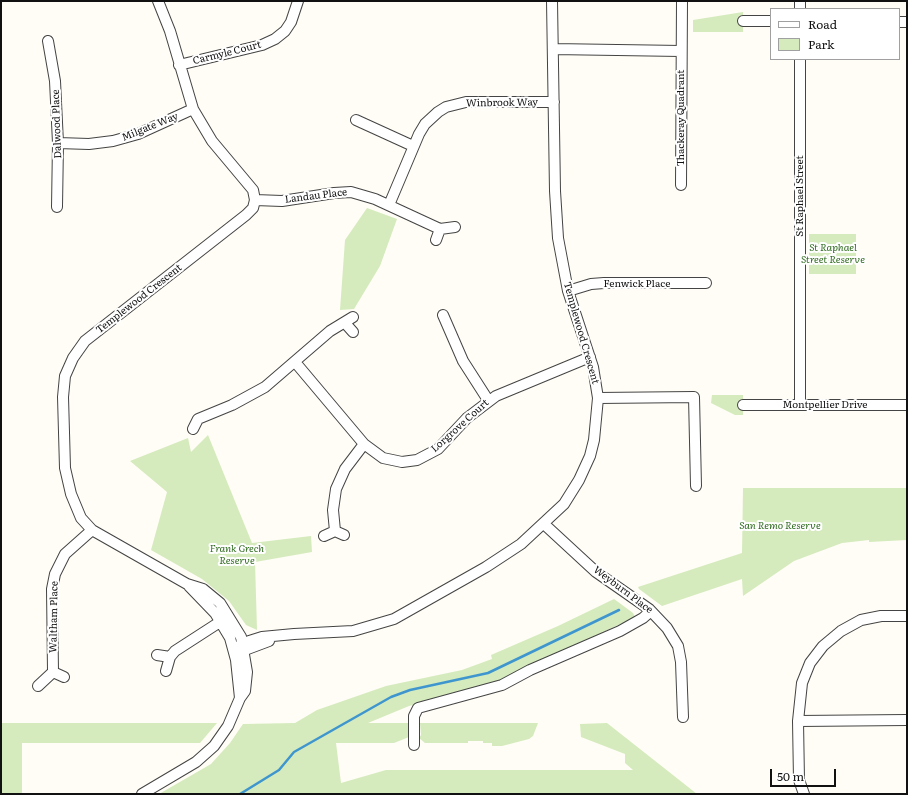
<!DOCTYPE html>
<html>
<head>
<meta charset="utf-8">
<style>
  body { margin:0 }
  #map { position:relative; width:908px; height:795px; overflow:hidden; background:#fffdf5; font-family:Literata,serif }
  canvas { display:block }
  .frame { position:absolute; inset:0; border:2px solid #111; pointer-events:none }
  .legend { position:absolute; left:770px; top:8px; width:130px; height:52px; box-sizing:border-box; background:#fff; border:1px solid #a0a0a0; margin:0; padding:5px 7px; list-style:none; font-size:12px; color:#111 }
  .legend li { display:flex; align-items:center; gap:8px; height:20px }
  .legend b { width:20px; border:1px solid #a0a0a0 }
  .scale { position:absolute; left:770px; top:769px; width:66px; height:18px; box-sizing:border-box; border:2px solid #111; border-top:0; padding-left:5px; font-size:12px; line-height:14px; white-space:nowrap; color:#111; -webkit-text-stroke:3px #fff; paint-order:stroke }
</style>
</head>
<body>
<div id="map">
<canvas width="908" height="795"></canvas>
<div class="frame"></div>
<ul class="legend">
<li><b style="height:5px;background:#fff"></b>Road</li>
<li><b style="height:11px;background:#d5ebbd"></b>Park</li>
</ul>
<div class="scale">50 m</div>
</div>
<script>
const ctx = document.querySelector('canvas').getContext('2d');
ctx.lineJoin = 'round';
function fillPath(path, color) {
  ctx.fillStyle = color;
  ctx.fill(path, 'evenodd');
}
function shape(rows) {
  const path = new Path2D();
  for (const r of rows) {
    path.moveTo(r[0], r[1]);
    for (let i = 2; i < r.length; i += 2) path.lineTo(r[i], r[i + 1]);
  }
  return path;
}
function strokePath(path, color, width, dash) {
  ctx.strokeStyle = color;
  ctx.lineWidth = width;
  ctx.lineCap = dash ? 'butt' : 'round';
  ctx.setLineDash(dash || []);
  ctx.stroke(path);
}
function drawText(font, color, halo, rows, align = 'center') {
  ctx.font = font + ' Literata,serif';
  ctx.lineWidth = 4;
  ctx.setLineDash([]);
  ctx.textBaseline = 'middle';
  ctx.strokeStyle = halo;
  ctx.fillStyle = color;
  for (const [text, x, y, turn = 0] of rows) {
    ctx.save();
    ctx.translate(x, y);
    ctx.rotate((+turn || 0) * Math.PI / 180);
    ctx.textAlign = isNaN(turn) ? turn : align;
    if (halo) ctx.strokeText(text, 0, 0);
    ctx.fillText(text, 0, 0);
    ctx.restore();
  }
}
const green = shape([
  [743,12,743,32,693,32,693,20],
  [367,208,397,219,380,266,354,309,340,310,345,240],
  [809,234,856,234,856,274,809,274],
  [712,395,743,395,743,415,735,415,711,403],
  [208,435,252,543,311,536,312,552,255,562,257,630,246,625,229,601,202,579,151,550,167,492,130,461,188,438,191,452],
  [743,488,907,488,907,540,869,542,869,540,842,543,794,561,743,596,742,579,662,606,639,589,638,587,742,553],
  [614,599,633,613,635,617,496,683,409,706,368,723,410,723,409,737,394,743,336,743,341,783,386,770,633,770,625,763,625,754,581,737,580,724,607,723,697,794,159,794,211,764,230,743,243,724,295,723,317,710,386,686,462,670,492,659,491,655,558,626],
  [1,723,217,723,200,743,22,743,22,794,1,794],
  [420,723,538,723,533,736,529,739,502,746,492,746,492,743,483,743,483,741,468,741,468,743,425,743,419,738,421,735]
]);
const stream = shape([
  [240,794,279,770,294,752,391,697,410,690,488,673,619,610]
]);
const minor = shape([
  [800,1,800,9],
  [743,21,771,21],
  [899,22,907,22],
  [48,41,55,81,58,143,57,207],
  [553,49,681,51],
  [179,65,262,45,275,39,285,31,291,22,298,1],
  [356,120,413,146],
  [58,143,89,144,113,141,138,134,193,109],
  [681,185,682,1],
  [255,200,282,201,334,193,351,192,375,199,440,229,455,227],
  [389,205,419,134,425,124,438,112,446,107,466,102,554,102],
  [436,240,440,229],
  [568,291,591,284,604,283,706,283],
  [443,315,463,361,488,400],
  [345,323,353,332],
  [295,362,364,444,383,458,402,462,417,460,438,449,467,418,496,396,590,357],
  [598,398,694,397,696,486],
  [743,405,907,405],
  [800,405,800,59],
  [193,429,198,419,232,405,265,387,330,331,353,317],
  [544,524,596,572,649,609,667,628,678,646,681,662,683,717],
  [335,531,333,510,336,489,345,469,364,444],
  [324,536,335,531,344,535],
  [189,586,215,613,230,638,236,660,240,698],
  [234,650,243,643,262,637,294,634,353,631,394,619,486,567,521,544,564,504,579,480,590,456,594,440,598,398,593,367,568,291,558,238,555,191,552,1],
  [239,650,245,650,269,641],
  [157,655,170,657],
  [166,671,170,657,175,651,226,618],
  [53,672,52,589,55,574,65,554,92,530],
  [38,686,53,672,64,677],
  [798,721,907,720],
  [414,745,414,716,418,708,502,685,530,670,620,631,643,618,651,611],
  [142,794,196,762,214,746,228,726,240,698,245,691,247,672,241,637,220,603,203,589,187,584,92,530,81,518,71,494,65,468,63,397,65,376,73,358,85,341,246,215,253,208,255,200,253,190,212,141,193,109,170,31,158,1],
  [804,794,799,780,798,721,802,683,810,663,823,646,841,631,861,620,881,616,907,616]
]);
const streetNames = [
  ["Carmyle Court",227,53,-14],
  ["Winbrook Way",502,103,-1],
  ["Thackeray Quadrant",681,118,-90],
  ["Dalwood Place",57,124,-92],
  ["Milgate Way",150,127,-22],
  ["Landau Place",316,196,-7],
  ["St Raphael Street",800,196,-90],
  ["Fenwick Place",637,284],
  ["Templewood Crescent",139,299,-38],
  ["Templewood Crescent",581,333,74],
  ["Montpellier Drive",825,405],
  ["Lorgrove Court",460,426,-42],
  ["Weyburn Place",623,590,37],
  ["Waltham Place",54,617,-89]
];
const parkNames = [
  ["St Raphael",833,248],
  ["Street Reserve",833,260],
  ["San Remo Reserve",780,526],
  ["Frank Grech",237,549],
  ["Reserve",237,561]
];
fillPath(green, '#d5ebbd');
strokePath(stream, '#3f96cf', 2.5);
strokePath(minor, '#444', 12);
strokePath(minor, '#fff', 10);
drawText('10px', '#111', '#fff', streetNames);
drawText('italic 10px', '#2f6b1f', '#fff', parkNames);
</script>
</body>
</html>
